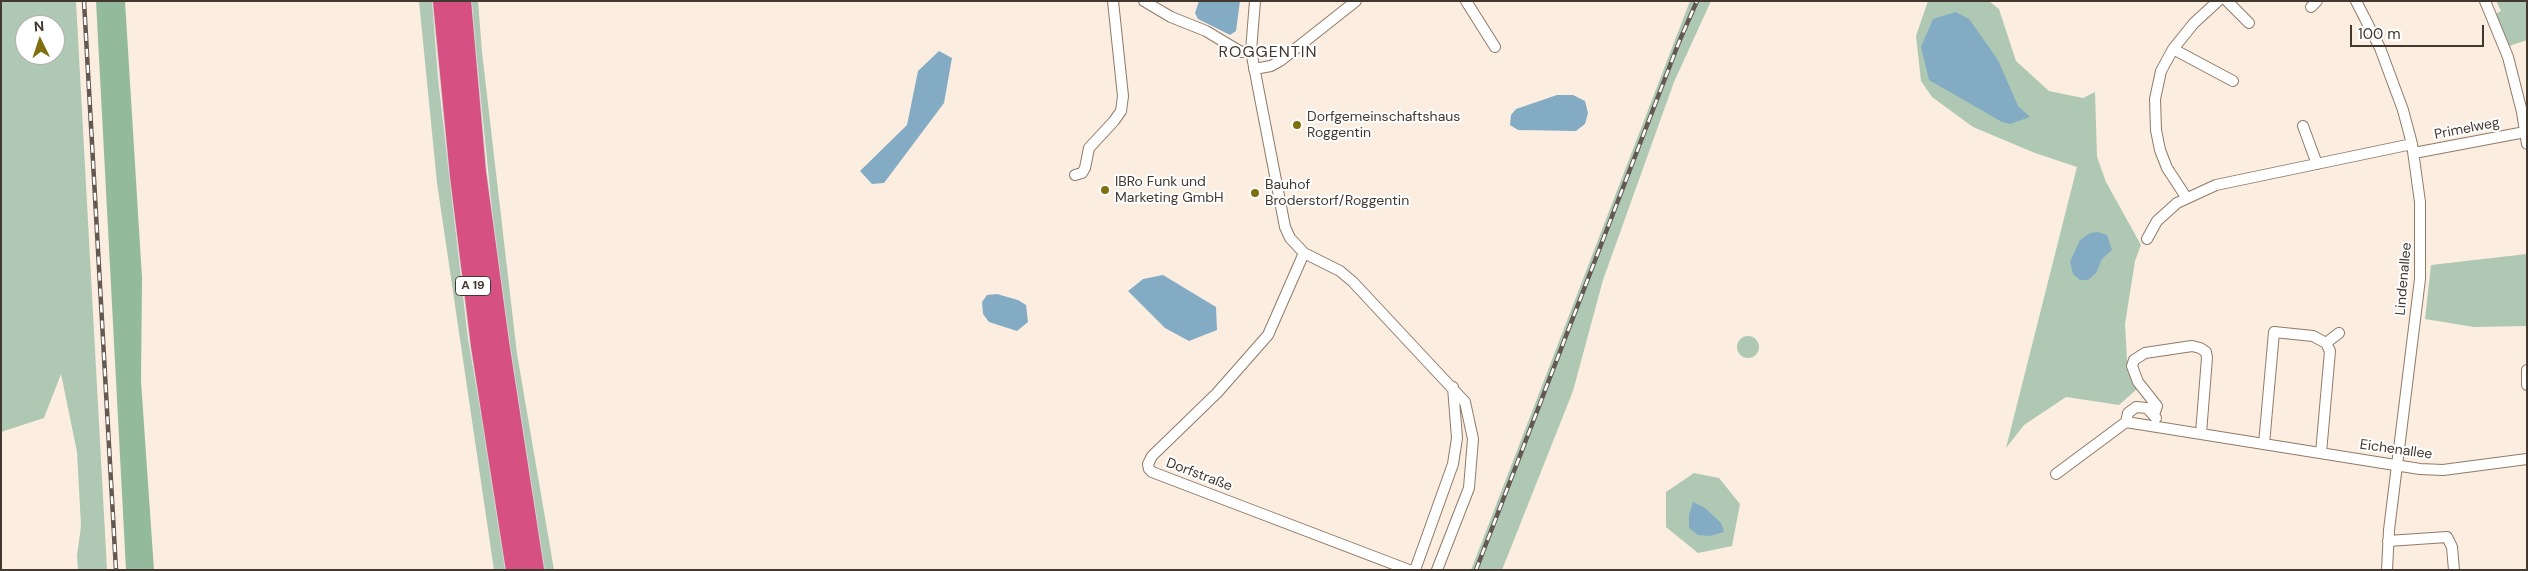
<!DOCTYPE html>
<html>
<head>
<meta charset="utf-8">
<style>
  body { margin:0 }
  #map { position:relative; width:2528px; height:571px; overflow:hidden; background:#fcede1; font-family:"DM Sans",sans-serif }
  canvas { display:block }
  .frame { position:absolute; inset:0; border:2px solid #423830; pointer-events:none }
  .north { position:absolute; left:15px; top:15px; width:50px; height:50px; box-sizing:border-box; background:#fff; border:1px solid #b3afac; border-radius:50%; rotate:356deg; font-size:14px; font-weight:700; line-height:20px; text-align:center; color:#423830 }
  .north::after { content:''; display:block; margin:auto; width:18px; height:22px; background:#7f6f0e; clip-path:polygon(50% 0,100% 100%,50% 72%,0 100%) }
  .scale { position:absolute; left:2350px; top:25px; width:134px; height:22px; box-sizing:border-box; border:2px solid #423830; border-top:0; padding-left:6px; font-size:15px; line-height:18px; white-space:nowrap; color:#423830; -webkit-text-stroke:4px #fff; paint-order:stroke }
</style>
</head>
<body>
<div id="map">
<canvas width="2528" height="571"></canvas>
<div class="frame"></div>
<div class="north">N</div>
<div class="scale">100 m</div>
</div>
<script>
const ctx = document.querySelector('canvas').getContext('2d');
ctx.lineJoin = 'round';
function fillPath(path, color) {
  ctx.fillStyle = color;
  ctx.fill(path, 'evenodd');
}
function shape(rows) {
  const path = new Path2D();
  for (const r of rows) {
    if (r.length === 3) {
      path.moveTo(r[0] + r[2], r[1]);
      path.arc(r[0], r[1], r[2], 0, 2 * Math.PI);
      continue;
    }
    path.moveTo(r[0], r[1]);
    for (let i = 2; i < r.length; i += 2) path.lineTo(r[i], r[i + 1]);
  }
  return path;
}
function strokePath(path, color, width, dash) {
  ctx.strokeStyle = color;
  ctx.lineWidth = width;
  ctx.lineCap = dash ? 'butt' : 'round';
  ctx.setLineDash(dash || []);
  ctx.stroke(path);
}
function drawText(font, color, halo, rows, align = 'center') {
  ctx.font = font + ' "DM Sans",sans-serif';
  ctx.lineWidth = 4;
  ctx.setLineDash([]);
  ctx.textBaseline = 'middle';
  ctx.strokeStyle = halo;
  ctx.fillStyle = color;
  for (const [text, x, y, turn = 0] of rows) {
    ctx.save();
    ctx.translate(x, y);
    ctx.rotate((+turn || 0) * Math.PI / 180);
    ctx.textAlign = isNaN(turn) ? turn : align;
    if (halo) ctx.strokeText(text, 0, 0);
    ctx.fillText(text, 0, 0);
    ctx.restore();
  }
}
const green = shape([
  [1,1,76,1,107,570,78,570,77,556,81,526,77,452,61,374,44,418,1,432],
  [25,25,55,25,55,55,25,55],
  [419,1,432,1,438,78,468,339,508,570,494,570,437,183],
  [471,1,478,1,482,52,517,354,554,570,544,570,516,397,494,229],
  [1690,1,1711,1,1674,82,1603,280,1573,391,1502,570,1471,570],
  [1928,1,1989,1,1999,9,2016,61,2049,91,2083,98,2095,92,2097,157,2106,182,2141,245,2135,261,2125,324,2127,360,2137,389,2119,405,2066,397,2024,425,2006,448,2077,167,2035,153,1973,127,1932,97,1921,81,1916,36],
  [2496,1,2527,1,2527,40,2509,46,2495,14,2501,11],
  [2527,254,2527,326,2474,327,2425,319,2431,265],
  [1748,347,11],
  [1694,473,1719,478,1740,504,1732,546,1698,553,1666,527,1666,492]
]);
const forest = shape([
  [96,1,125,1,142,278,141,381,154,570,126,570]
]);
const water = shape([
  [1199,1,1240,1,1236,31,1230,35,1198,19,1195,13],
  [1956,12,1969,19,1998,60,2018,106,2030,117,2010,124,2002,122,1929,80,1921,47,1933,19],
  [939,51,952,58,944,103,884,183,872,184,860,171,907,125,918,71],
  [1557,95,1573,95,1585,101,1588,113,1585,124,1576,131,1518,130,1510,125,1511,115,1516,109],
  [2098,232,2107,235,2112,250,2102,259,2096,273,2088,280,2080,280,2073,274,2070,262,2080,240,2090,233],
  [1163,275,1216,307,1217,330,1189,341,1165,328,1128,291,1143,279],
  [997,294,1018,300,1026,305,1028,322,1017,331,989,322,983,314,982,302,987,295],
  [1693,502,1705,508,1721,523,1724,532,1710,536,1698,535,1689,528,1689,515]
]);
const minor = shape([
  [1144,1,1171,17,1206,31,1241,52,1251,51],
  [1255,1,1251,51,1285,227,1290,238,1304,253,1340,271,1353,282,1465,402,1473,439,1469,488,1437,570],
  [1466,1,1495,47],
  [2227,1,2249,23],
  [2356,1,2380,48,2403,110,2412,144,2420,202,2420,279,2389,530,2387,570],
  [2485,1,2508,57,2522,112,2527,144],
  [2311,7,2317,1],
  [2173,49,2233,81],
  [1254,69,1271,66,1280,61,1356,1],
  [2303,126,2317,164],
  [2414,153,2525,132],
  [1075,175,1082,173,1085,168,1089,148,1114,121,1121,111,1123,96,1113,1],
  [2186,197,2167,168,2160,150,2156,130,2155,99,2161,71,2173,49,2194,23,2218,1],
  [2147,239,2157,221,2177,203,2216,185,2412,144],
  [1304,253,1268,335,1217,393,1152,456,1148,464,1149,469,1152,472,1409,570],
  [2326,343,2339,333],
  [2527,370,2527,385],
  [2154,415,2157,406,2138,382,2132,366,2134,360,2145,353,2192,346,2200,348,2206,352,2207,358,2201,433],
  [2126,422,2128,413,2136,407,2147,408,2156,418],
  [2264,444,2274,332,2313,336,2326,343,2330,351,2321,453],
  [2056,474,2126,422,2420,469,2443,470,2527,459],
  [2388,541,2447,537,2452,547,2454,570],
  [1415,570,1453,464,1457,438,1453,387]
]);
const motorway = shape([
  [443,1,460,176,481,346,516,570],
  [461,1,476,172,499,342,534,570]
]);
const rail = shape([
  [84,1,116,570],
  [1476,570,1679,42,1697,1]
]);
const markers = [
  [1297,125,5,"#7f6f0e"],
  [1105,190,5,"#7f6f0e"],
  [1255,193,5,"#7f6f0e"]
];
const shields = [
  [473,286,35]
];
const shieldNames = [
  ["A 19",473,286]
];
const poiNames = [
  ["Dorfgemeinschaftshaus",1307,117],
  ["Roggentin",1307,133],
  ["IBRo Funk und",1115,182],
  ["Marketing GmbH",1115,198],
  ["Bauhof",1265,185],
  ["Broderstorf/Roggentin",1265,201]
];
const streetNames = [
  ["Primelweg",2467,129,-11],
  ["Lindenallee",2404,279,-85],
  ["Eichenallee",2396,450,8],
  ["Dorfstraße",1199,475,21]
];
const quarterNames = [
  ["ROGGENTIN",1268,53]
];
fillPath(green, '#aec8b4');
fillPath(forest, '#94ba9e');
fillPath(water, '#83acc4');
strokePath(minor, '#907a68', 12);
strokePath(motorway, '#d5d3d1', 22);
strokePath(minor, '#fff', 10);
strokePath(motorway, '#d65181', 20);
strokePath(rail, '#635950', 4.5);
strokePath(rail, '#fff', 2.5, [8]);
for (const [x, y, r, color] of markers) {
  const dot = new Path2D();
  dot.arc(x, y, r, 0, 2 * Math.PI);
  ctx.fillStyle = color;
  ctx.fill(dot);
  strokePath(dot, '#fff', 2);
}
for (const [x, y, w] of shields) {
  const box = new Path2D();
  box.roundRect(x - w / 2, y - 9.5, w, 19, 4);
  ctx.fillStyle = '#fff';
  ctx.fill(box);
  strokePath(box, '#423830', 1);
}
drawText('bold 12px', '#423830', null, shieldNames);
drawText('14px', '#423830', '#fff', poiNames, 'left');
drawText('14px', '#423830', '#fff', streetNames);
ctx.letterSpacing = '1px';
drawText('16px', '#423830', '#fff', quarterNames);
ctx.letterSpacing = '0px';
</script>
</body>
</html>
